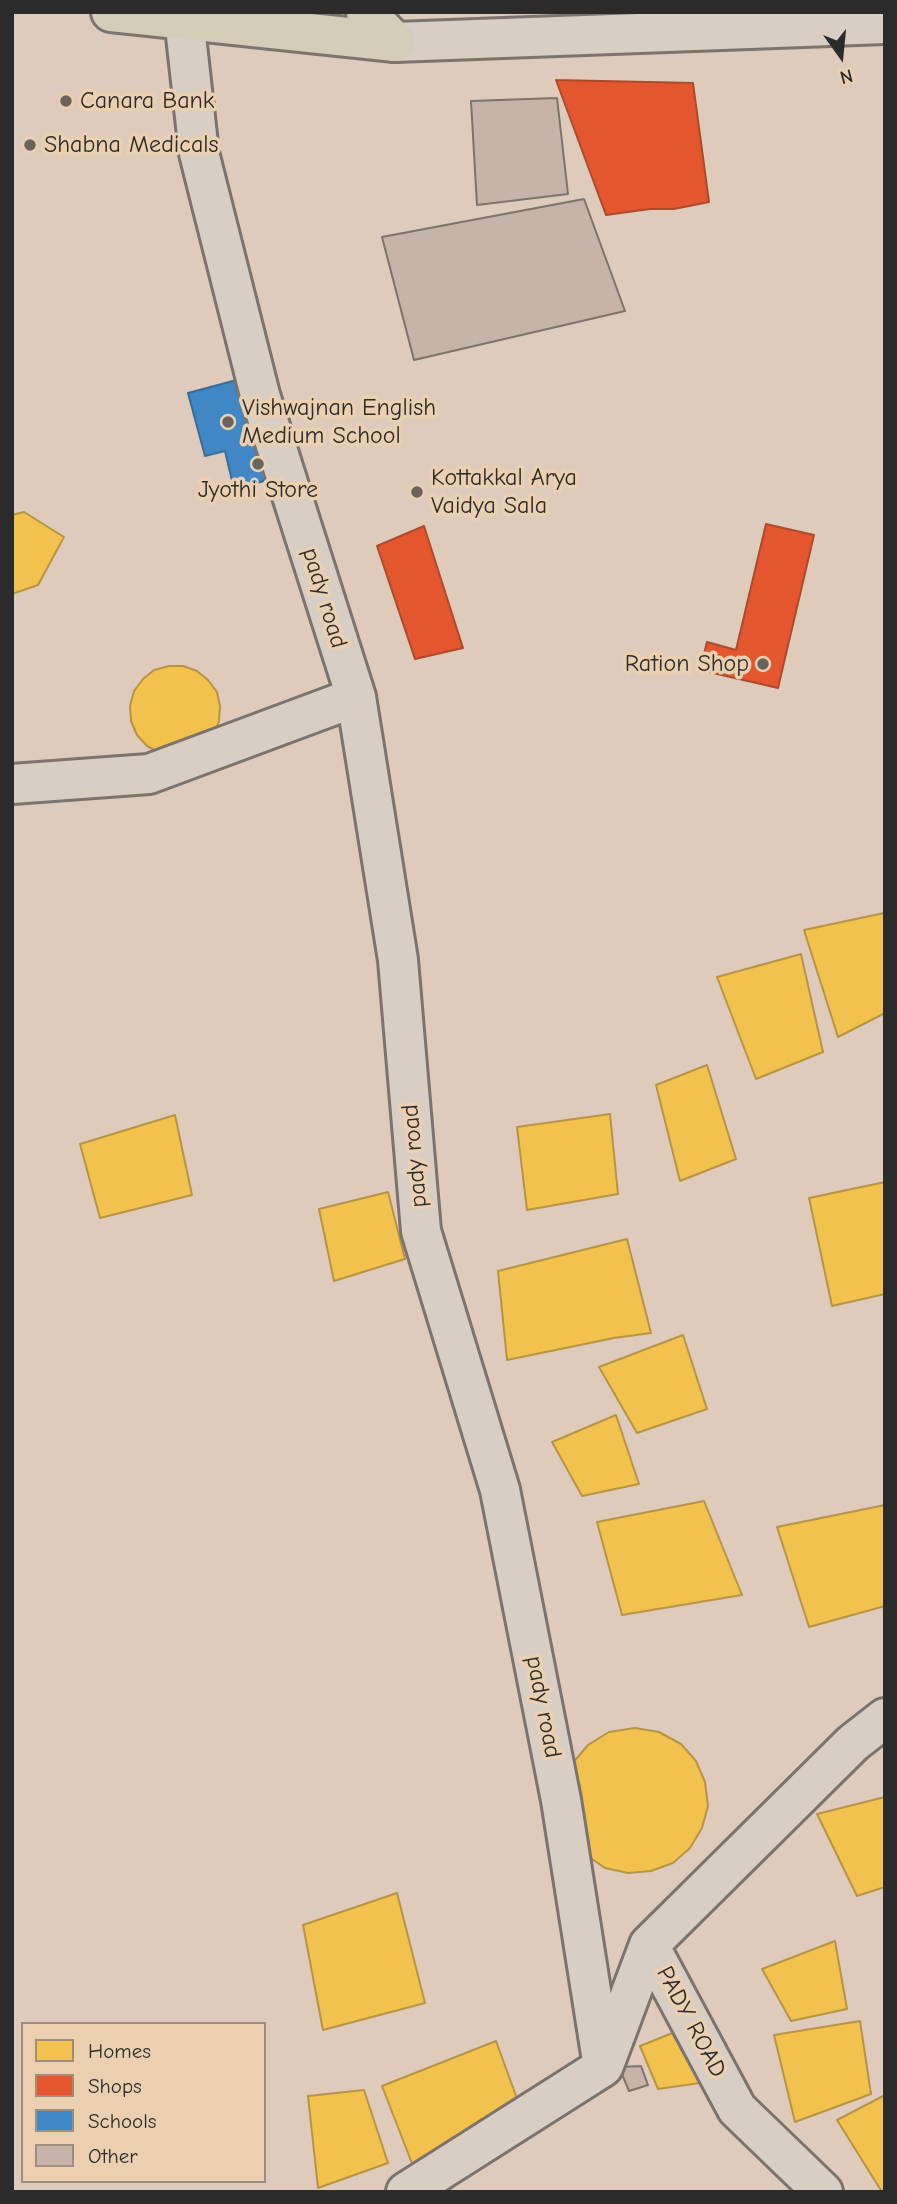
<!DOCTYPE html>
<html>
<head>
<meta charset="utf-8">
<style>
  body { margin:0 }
  #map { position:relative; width:897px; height:2204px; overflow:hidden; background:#dfcbbc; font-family:"Comic Neue",sans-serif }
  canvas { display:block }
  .frame { position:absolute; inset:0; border:14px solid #2b2b2b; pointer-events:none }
  .legend { position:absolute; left:21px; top:2022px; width:245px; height:161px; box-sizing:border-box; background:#ead0b1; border:2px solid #9e8e7b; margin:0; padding:9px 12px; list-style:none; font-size:21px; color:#2b2b2b }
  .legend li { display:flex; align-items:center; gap:14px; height:35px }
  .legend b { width:35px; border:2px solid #9e8e7b }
  .north { position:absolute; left:806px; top:21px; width:70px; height:70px; -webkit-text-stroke:5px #ead0b1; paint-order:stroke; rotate:165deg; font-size:19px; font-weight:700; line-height:28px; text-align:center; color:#2b2b2b }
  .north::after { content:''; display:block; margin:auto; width:24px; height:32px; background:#2b2b2b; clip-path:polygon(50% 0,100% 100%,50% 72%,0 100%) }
</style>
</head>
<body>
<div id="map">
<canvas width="897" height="2204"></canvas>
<div class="frame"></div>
<ul class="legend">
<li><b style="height:19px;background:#f2c14e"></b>Homes</li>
<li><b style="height:19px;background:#e4572e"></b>Shops</li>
<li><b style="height:19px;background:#3f88c5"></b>Schools</li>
<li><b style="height:19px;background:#c6b4ab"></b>Other</li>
</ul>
<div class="north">N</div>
</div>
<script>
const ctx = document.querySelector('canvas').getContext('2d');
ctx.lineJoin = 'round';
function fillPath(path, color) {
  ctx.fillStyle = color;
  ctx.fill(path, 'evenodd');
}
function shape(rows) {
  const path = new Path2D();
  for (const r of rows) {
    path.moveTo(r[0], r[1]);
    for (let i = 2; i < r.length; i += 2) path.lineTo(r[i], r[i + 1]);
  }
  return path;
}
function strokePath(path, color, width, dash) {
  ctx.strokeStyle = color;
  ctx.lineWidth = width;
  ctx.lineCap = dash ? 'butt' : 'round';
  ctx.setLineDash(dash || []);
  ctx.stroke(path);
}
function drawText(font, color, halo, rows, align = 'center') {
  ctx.font = font + ' "Comic Neue",sans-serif';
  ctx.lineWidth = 7;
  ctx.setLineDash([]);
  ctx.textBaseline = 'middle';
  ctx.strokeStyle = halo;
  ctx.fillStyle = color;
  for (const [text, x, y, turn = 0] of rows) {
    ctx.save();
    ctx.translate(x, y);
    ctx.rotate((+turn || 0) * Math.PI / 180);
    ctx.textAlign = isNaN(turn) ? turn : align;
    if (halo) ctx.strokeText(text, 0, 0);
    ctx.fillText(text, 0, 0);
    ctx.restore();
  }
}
const homes = shape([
  [24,512,64,537,38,585,12,594,12,515,24,512],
  [169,666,183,666,197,671,208,680,217,692,220,706,219,721,214,734,160,753,147,746,137,735,131,721,130,706,134,691,143,679,154,670,169,666],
  [884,913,885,1013,838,1037,804,930,884,913],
  [801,954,823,1052,756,1079,717,977,801,954],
  [707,1065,736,1159,680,1181,656,1085,707,1065],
  [610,1114,618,1194,527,1210,517,1127,610,1114],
  [175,1115,192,1195,100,1218,80,1144,175,1115],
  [885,1182,885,1294,832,1306,809,1198,885,1182],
  [388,1192,405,1259,334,1281,319,1209,388,1192],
  [627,1239,651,1333,614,1338,507,1360,498,1271,627,1239],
  [683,1335,707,1409,637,1433,599,1367,683,1335],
  [616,1415,639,1484,582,1496,552,1442,616,1415],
  [704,1501,742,1595,622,1615,597,1522,704,1501],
  [885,1505,885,1606,809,1627,777,1527,885,1505],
  [635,1728,659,1732,681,1744,696,1761,705,1782,708,1806,702,1828,690,1848,673,1863,651,1871,628,1873,605,1868,586,1855,572,1764,588,1745,609,1732,635,1728],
  [885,1797,885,1887,857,1896,817,1814,885,1797],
  [397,1893,425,2003,323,2030,303,1925,397,1893],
  [835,1941,847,2009,791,2021,762,1969,835,1941],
  [860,2021,871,2094,795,2122,774,2035,860,2021],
  [685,2028,714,2081,658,2089,640,2046,685,2028],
  [496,2041,519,2104,413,2166,382,2086,496,2041],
  [364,2090,388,2163,318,2188,308,2096,364,2090],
  [885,2095,885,2192,882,2192,837,2120,885,2095]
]);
const shops = shape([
  [556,80,693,83,709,202,674,209,650,209,606,215,556,80],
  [766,524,814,535,778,688,700,670,707,642,736,650,766,524],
  [424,526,463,648,415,659,377,546,424,526]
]);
const schools = shape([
  [248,377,275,478,234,489,225,451,205,456,188,393,248,377]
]);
const building = shape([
  [557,98,568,194,477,205,471,101,557,98],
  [584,199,625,311,414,360,382,237,584,199],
  [641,2066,648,2085,629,2091,619,2067,641,2066]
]);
const minor = shape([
  [184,18,199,153,260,395,356,697,398,960,421,1231,500,1490,561,1800,603,2067,406,2192],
  [395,42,885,24],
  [12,784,149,774,356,697],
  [649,1945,853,1743,885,1718],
  [604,2065,649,1945,737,2109,823,2192]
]);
const major = shape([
  [111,12,395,42]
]);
const highway = shape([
  [366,12,395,42]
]);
const markers = [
  [66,101,7,"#6a635e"],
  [30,145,7,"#6a635e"],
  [228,422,7,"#6a635e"],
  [258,464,7,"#6a635e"],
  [417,492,7,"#6a635e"],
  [763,664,7,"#6a635e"]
];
const poiNames = [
  ["Canara Bank",80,101],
  ["Shabna Medicals",44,145],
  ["Vishwajnan English",242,408],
  ["Medium School",242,436],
  ["Kottakkal Arya",431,478],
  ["Vaidya Sala",431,506],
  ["Jyothi Store",258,490,"center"],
  ["Ration Shop",749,664,"right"]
];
const streetNames = [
  ["pady road",324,598,73],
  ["pady road",415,1156,-95],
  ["pady road",543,1707,79],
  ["PADY ROAD",691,2022,62]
];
fillPath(homes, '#f2c14e');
strokePath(homes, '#b69444', 2);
fillPath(shops, '#e4572e');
strokePath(shops, '#ac4a2d', 2);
fillPath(schools, '#3f88c5');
strokePath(schools, '#396c97', 2);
fillPath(building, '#c6b4ab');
strokePath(building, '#7c736c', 2);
strokePath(minor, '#7c736c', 44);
strokePath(major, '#7c736c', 44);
strokePath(highway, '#7c736c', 44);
strokePath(minor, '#d8cec3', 38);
strokePath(major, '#d6cdb9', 38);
strokePath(highway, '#d6cdb9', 38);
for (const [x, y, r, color] of markers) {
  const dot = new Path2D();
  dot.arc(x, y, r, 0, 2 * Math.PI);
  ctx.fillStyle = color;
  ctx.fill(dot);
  strokePath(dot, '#ead0b1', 2.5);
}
drawText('24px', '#2b2b2b', '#ead0b1', poiNames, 'left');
drawText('24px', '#2b2b2b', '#ead0b1', streetNames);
</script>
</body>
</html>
